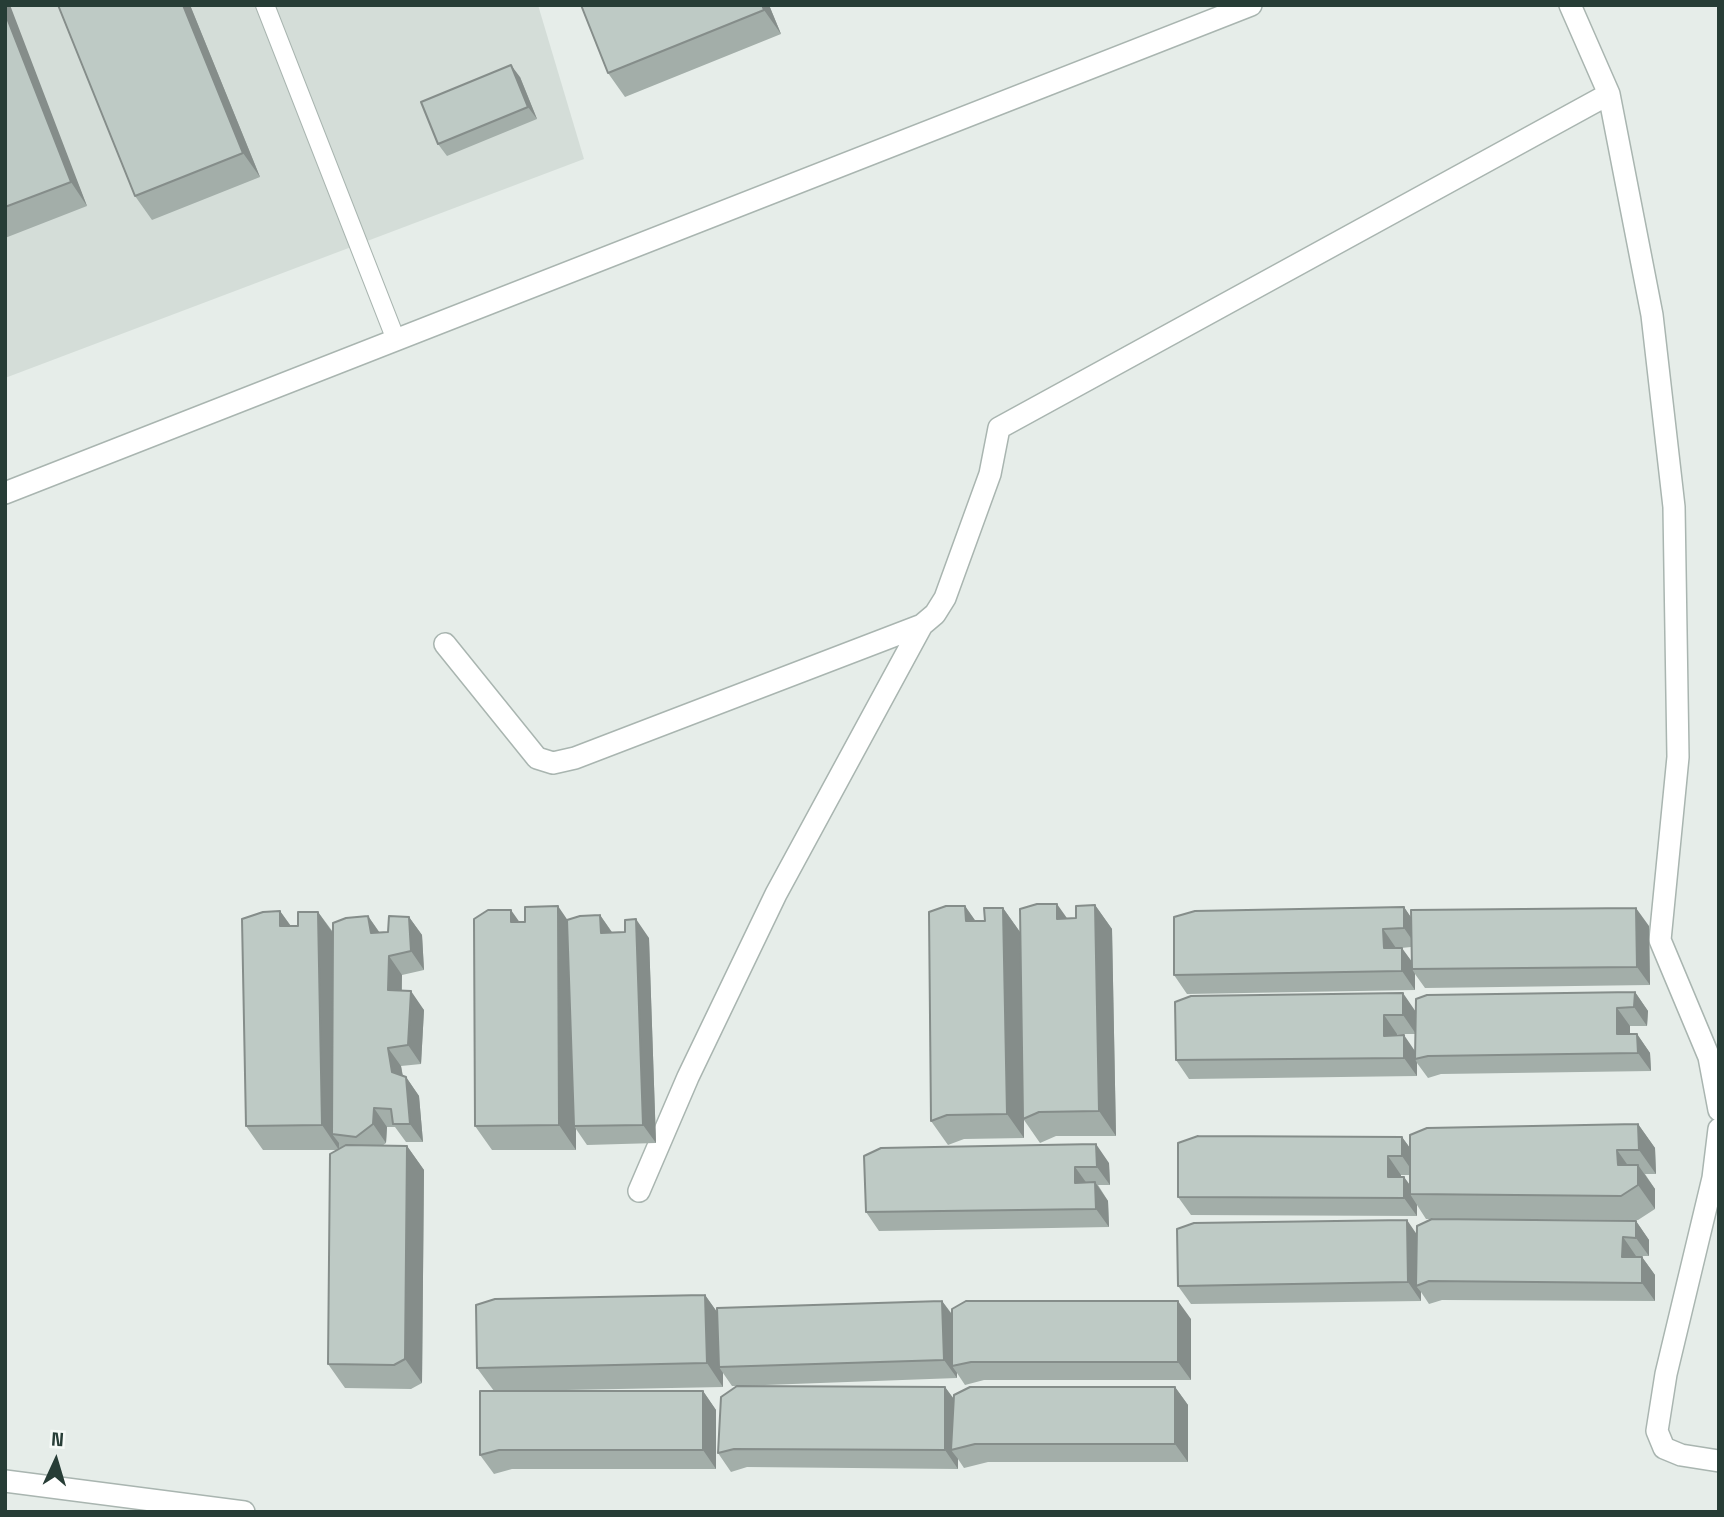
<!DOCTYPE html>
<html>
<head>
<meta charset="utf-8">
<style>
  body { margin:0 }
  #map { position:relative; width:1724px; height:1517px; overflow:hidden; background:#e6ede9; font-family:"Space Grotesk",sans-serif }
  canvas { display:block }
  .frame { position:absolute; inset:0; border:7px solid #273d36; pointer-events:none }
  .north { position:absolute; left:21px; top:1426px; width:70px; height:70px; -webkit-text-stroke:5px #f6faf7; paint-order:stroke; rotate:4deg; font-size:19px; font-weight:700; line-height:28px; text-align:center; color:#273d36 }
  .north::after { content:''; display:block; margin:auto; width:24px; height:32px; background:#273d36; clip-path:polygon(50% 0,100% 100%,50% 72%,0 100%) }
</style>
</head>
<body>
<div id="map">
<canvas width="1724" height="1517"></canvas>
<div class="frame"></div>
<div class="north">N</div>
</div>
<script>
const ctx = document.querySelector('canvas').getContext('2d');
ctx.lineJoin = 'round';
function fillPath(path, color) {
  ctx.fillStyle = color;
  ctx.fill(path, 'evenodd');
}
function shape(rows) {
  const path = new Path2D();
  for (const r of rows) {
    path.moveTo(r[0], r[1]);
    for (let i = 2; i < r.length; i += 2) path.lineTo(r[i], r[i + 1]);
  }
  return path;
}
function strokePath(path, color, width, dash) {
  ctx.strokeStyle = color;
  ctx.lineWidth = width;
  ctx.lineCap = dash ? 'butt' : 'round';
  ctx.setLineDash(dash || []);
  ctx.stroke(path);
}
const built = shape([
  [5,5,538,5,584,159,5,378]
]);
const service = shape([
  [265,5,396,340]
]);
const minor = shape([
  [1609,94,1652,315,1674,507,1678,757,1660,940,1709,1057,1719,1110],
  [5,493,1251,5],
  [445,644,537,758,553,763,575,758,922,625,935,614,945,598,990,474,999,428,1609,94,1570,5],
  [1719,1129,1713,1178,1666,1374,1657,1431,1664,1448,1681,1455,1719,1461],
  [639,1191,688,1077,776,894,922,625],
  [5,1481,244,1512]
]);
const wall = shape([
  [5,5,87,206,5,238],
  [190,5,260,177,152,220,135,196],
  [769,5,781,34,625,97,608,73],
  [520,77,537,119,447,156,438,144],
  [1095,905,1112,929,1116,1136,1056,1136,1040,1143,1024,1120,1024,1138,964,1139,948,1145,931,1121,965,906,975,921,985,921,1003,908,1020,932,1067,918,1076,918],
  [1404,907,1411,918,1649,926,1650,985,1425,988,1415,974,1415,990,1187,994,1174,975],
  [1411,947,1412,962,1401,948],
  [280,911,291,926,298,926,318,912,333,932,368,916,380,933,388,932,409,917,422,935,424,970,402,975,402,991,424,1010,421,1064,401,1066,403,1076,406,1077,419,1096,423,1142,406,1142,395,1127,387,1127,386,1143,382,1146,407,1146,424,1170,422,1383,411,1389,345,1388,328,1364,338,1150,263,1150,246,1126],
  [600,915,612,932,649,938,656,1143,587,1145,576,1129,576,1150,492,1150,475,1126,519,922,567,920],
  [1635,992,1648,1011,1647,1026,1630,1026,1630,1034,1637,1034,1650,1053,1651,1071,1441,1074,1428,1078,1417,1063,1417,1076,1189,1079,1176,1060,1175,1002,1416,1012],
  [1397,1034,1416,1034,1415,1051,1397,1035],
  [1638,1124,1655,1148,1656,1174,1645,1174,1655,1189,1655,1209,1638,1220,1426,1219,1417,1205,1417,1216,1191,1215,1178,1197,1402,1137,1410,1148],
  [1401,1175,1410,1175,1410,1185,1404,1177,1401,1177],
  [864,1156,1109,1163,1110,1185,1098,1185,1108,1201,1109,1227,879,1231,866,1212],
  [1636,1221,1649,1240,1649,1256,1636,1256,1636,1257,1642,1257,1655,1275,1655,1301,1442,1300,1429,1304,1421,1292,1421,1301,1191,1304,1178,1286,1417,1234],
  [705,1295,717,1312,942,1301,952,1314,1191,1319,1191,1380,984,1380,965,1385,957,1373,957,1378,738,1386,945,1387,954,1399,1175,1387,1188,1405,1188,1462,988,1462,964,1468,958,1459,958,1469,747,1467,731,1472,718,1453,737,1386,732,1386,723,1373,723,1387,514,1391,703,1391,716,1410,716,1469,512,1469,494,1474,480,1455,494,1391,477,1368]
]);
const shadedWall = shape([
  [5,5,10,5,87,206,71,182,5,13],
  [183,5,190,5,260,177,243,153],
  [762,5,769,5,781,34,764,10],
  [511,65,520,77,537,119,528,107],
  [1057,904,1074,928,1057,919],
  [1095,905,1112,929,1116,1136,1099,1111],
  [558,906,575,931,574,1126,576,1129,576,1150,559,1125],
  [965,906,982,930,966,921],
  [1404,907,1417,926,1417,947,1404,928],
  [1003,908,1020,932,1023,1119,1024,1120,1024,1138,1007,1114],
  [1636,908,1649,926,1650,985,1637,967],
  [511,910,528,934,511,922],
  [280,911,297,935,280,926],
  [318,912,335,936,332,1134,339,1143,339,1150,322,1125],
  [600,915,613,934,601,933],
  [368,916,381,935,371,933],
  [409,917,422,935,424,970,411,951],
  [636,919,649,938,656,1143,643,1125],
  [1383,929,1396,948,1384,948],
  [1402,948,1415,966,1412,969,1415,974,1415,990,1402,971],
  [389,956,402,975,401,1008,388,990],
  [411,991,424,1010,421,1064,408,1045],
  [1635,992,1648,1011,1647,1026,1634,1007],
  [1403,993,1416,1012,1416,1034,1403,1015],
  [1617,1008,1630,1026,1630,1053,1617,1034],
  [1384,1015,1397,1034,1397,1054,1384,1036],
  [1637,1034,1650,1053,1651,1071,1638,1053],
  [1404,1035,1417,1054,1415,1059,1417,1063,1417,1076,1404,1058],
  [388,1048,401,1066,405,1090,392,1072],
  [406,1077,419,1096,423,1142,410,1124],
  [374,1108,387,1127,386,1143,373,1124],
  [1638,1124,1655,1148,1656,1174,1639,1150],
  [1402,1137,1415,1155,1415,1175,1402,1156],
  [1096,1144,1109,1163,1110,1185,1097,1167],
  [407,1146,424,1170,422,1383,405,1359],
  [1617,1150,1634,1174,1618,1165],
  [1388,1156,1401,1175,1401,1195,1388,1177],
  [1638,1165,1655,1189,1655,1209,1638,1185],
  [1075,1167,1088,1185,1075,1183],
  [1404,1177,1416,1194,1410,1194,1417,1205,1417,1216,1404,1198],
  [1095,1182,1108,1201,1109,1227,1096,1209],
  [1407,1220,1420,1239,1416,1286,1421,1292,1421,1301,1408,1282],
  [1636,1221,1649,1240,1649,1256,1636,1238],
  [1623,1237,1636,1256,1635,1275,1622,1257],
  [1642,1257,1655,1275,1655,1301,1642,1283],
  [705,1295,722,1319,719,1367,723,1373,723,1387,707,1363],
  [942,1301,955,1319,952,1366,957,1373,957,1378,944,1360],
  [1178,1301,1191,1319,1191,1380,1178,1362],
  [945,1387,958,1405,951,1450,958,1459,958,1469,945,1450],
  [1175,1387,1188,1405,1188,1462,1175,1444],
  [703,1391,716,1410,716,1469,703,1450]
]);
const building = shape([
  [58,5,183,5,243,153,135,196,58,5],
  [581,5,762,5,764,10,608,73,581,5],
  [5,13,71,182,5,207,5,13],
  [511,65,528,107,438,144,421,102,511,65],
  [1037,904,1057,904,1057,919,1076,918,1076,906,1095,905,1099,1111,1039,1112,1023,1119,1020,909,1037,904],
  [558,906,559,1125,475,1126,474,919,488,910,511,910,511,922,525,922,525,907,558,906],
  [946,906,965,906,966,921,985,921,984,908,1003,908,1007,1114,947,1115,931,1121,929,912,946,906],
  [1404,907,1404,928,1383,929,1384,948,1402,948,1402,971,1174,975,1174,917,1195,911,1404,907],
  [1636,908,1637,967,1412,969,1411,910,1636,908],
  [280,911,280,926,298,926,298,912,318,912,322,1125,246,1126,242,919,263,912,280,911],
  [600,915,601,933,625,932,625,920,636,919,643,1125,574,1126,567,920,580,916,600,915],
  [368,916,371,933,388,932,389,916,409,917,411,951,389,956,388,990,411,991,408,1045,388,1048,392,1072,406,1077,410,1124,393,1124,391,1109,374,1108,373,1124,356,1137,332,1134,333,923,346,918,368,916],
  [1635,992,1634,1007,1617,1008,1617,1034,1637,1034,1638,1053,1428,1056,1415,1059,1416,999,1427,995,1635,992],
  [1403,993,1403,1015,1384,1015,1384,1036,1404,1035,1404,1058,1176,1060,1175,1002,1191,996,1403,993],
  [1638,1124,1639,1150,1617,1150,1618,1165,1638,1165,1638,1185,1621,1196,1410,1194,1410,1135,1427,1128,1638,1124],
  [1198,1136,1402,1137,1402,1156,1388,1156,1388,1177,1404,1177,1404,1198,1178,1197,1178,1143,1198,1136],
  [1096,1144,1097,1167,1075,1167,1075,1183,1095,1182,1096,1209,866,1212,864,1156,881,1148,1096,1144],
  [346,1145,407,1146,405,1359,394,1365,328,1364,330,1154,346,1145],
  [1432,1219,1636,1221,1636,1238,1623,1237,1622,1257,1642,1257,1642,1283,1429,1281,1416,1286,1417,1226,1432,1219],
  [1407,1220,1408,1282,1178,1286,1177,1229,1194,1223,1407,1220],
  [705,1295,707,1363,477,1368,476,1305,495,1299,705,1295],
  [942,1301,944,1360,719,1367,717,1308,942,1301],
  [966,1301,1178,1301,1178,1362,971,1362,952,1366,952,1309,966,1301],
  [737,1386,945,1387,945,1450,734,1449,718,1453,721,1397,737,1386],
  [970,1387,1175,1387,1175,1444,975,1444,951,1450,954,1395,970,1387],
  [480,1391,703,1391,703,1450,499,1450,480,1455,480,1391]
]);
fillPath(built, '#d4ddd8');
strokePath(service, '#a9b5b0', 20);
strokePath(minor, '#a9b5b0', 24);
strokePath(service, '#fff', 18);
strokePath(minor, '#fff', 21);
fillPath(wall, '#a3aea9');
fillPath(shadedWall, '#858d8a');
fillPath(building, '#becac5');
strokePath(building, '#858d8a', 2);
</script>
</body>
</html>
